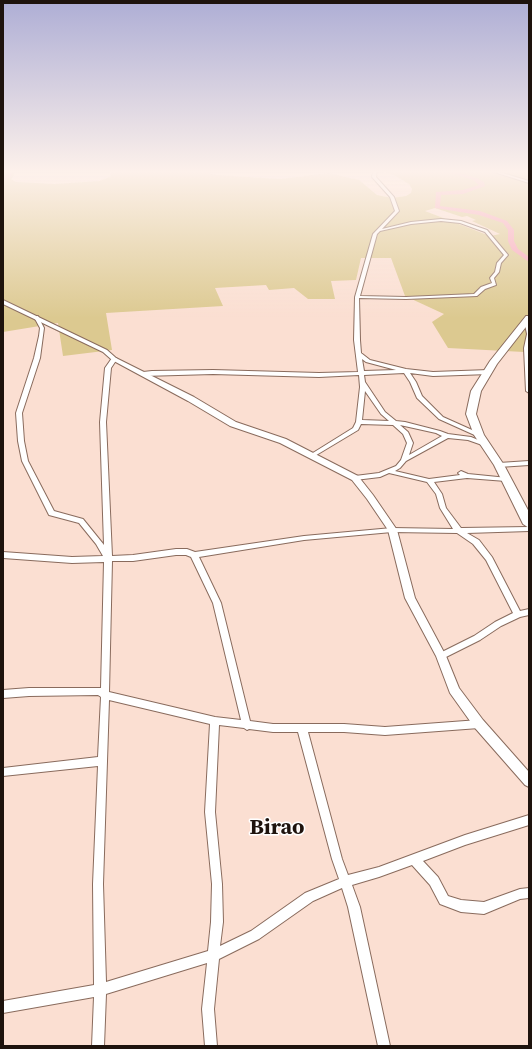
<!DOCTYPE html>
<html>
<head>
<meta charset="utf-8">
<style>
  body { margin:0 }
  #map { position:relative; width:532px; height:1049px; overflow:hidden; background:#fbdfd2; font-family:"Source Serif 4",serif }
  canvas { display:block }
  .frame { position:absolute; inset:0; border:4px solid #1e130d; pointer-events:none }
</style>
</head>
<body>
<div id="map">
<canvas width="532" height="1049"></canvas>
<div class="frame"></div>
</div>
<script>
const ctx = document.querySelector('canvas').getContext('2d');
ctx.lineJoin = 'round';
function fillPath(path, color) {
  ctx.fillStyle = color;
  ctx.fill(path, 'evenodd');
}
function shape(rows) {
  const path = new Path2D();
  for (const r of rows) {
    path.moveTo(r[0], r[1]);
    for (let i = 2; i < r.length; i += 2) path.lineTo(r[i], r[i + 1]);
  }
  return path;
}
function strokePath(path, color, width, dash) {
  ctx.strokeStyle = color;
  ctx.lineWidth = width;
  ctx.lineCap = dash ? 'butt' : 'round';
  ctx.setLineDash(dash || []);
  ctx.stroke(path);
}
function drawText(font, color, halo, rows, align = 'center') {
  ctx.font = font + ' "Source Serif 4",serif';
  ctx.lineWidth = 3;
  ctx.setLineDash([]);
  ctx.textBaseline = 'middle';
  ctx.strokeStyle = halo;
  ctx.fillStyle = color;
  for (const [text, x, y, turn = 0] of rows) {
    ctx.save();
    ctx.translate(x, y);
    ctx.rotate((+turn || 0) * Math.PI / 180);
    ctx.textAlign = isNaN(turn) ? turn : align;
    if (halo) ctx.strokeText(text, 0, 0);
    ctx.fillText(text, 0, 0);
    ctx.restore();
  }
}
const green = shape([
  [3,171,13,171,14,175,11,179,16,182,55,184,99,181,110,177,111,171,208,171,211,174,218,175,280,179,328,173,359,180,377,195,392,198,406,196,411,193,412,189,409,184,394,175,380,171,529,171,529,367,524,352,448,348,432,322,444,314,405,296,391,258,361,258,356,280,331,281,335,299,308,299,294,288,269,290,266,285,215,288,223,306,106,313,112,350,63,356,58,323,3,332],
  [435,208,462,217,467,216,476,220,472,221,500,234,490,236,425,211]
]);
const river = shape([
  [7,171,13,171,11,177,3,181,3,177,6,176,7,171],
  [446,171,454,171,477,178,484,182,485,186,463,194,441,195,440,206,480,211,507,221,514,230,514,241,518,249,529,257,529,262,512,250,508,241,508,230,503,223,479,215,435,208,436,192,463,190,479,185,473,180,446,171]
]);
const minor = shape([
  [373,171,377,171,376,177,394,197,399,211,382,229,411,222,441,219,461,221,487,230,508,255,501,263,499,272,494,278,496,285,485,289,477,296,406,299,359,298,360,340,361,353,370,360,406,369,433,372,489,370,492,372,489,374,433,376,410,373,416,382,422,396,443,417,481,434,482,435,479,437,439,419,417,398,410,382,404,373,364,375,365,382,385,412,396,421,405,422,440,431,448,434,471,437,488,444,485,446,468,440,448,438,406,461,400,468,395,471,429,479,460,475,458,473,461,471,468,474,508,478,509,479,508,480,506,481,467,478,434,482,442,494,446,508,461,528,529,527,529,531,467,533,479,540,492,557,520,611,529,609,529,615,520,617,501,626,480,640,444,658,441,659,438,658,437,656,438,654,474,636,495,622,513,613,486,560,473,544,457,533,392,532,304,540,199,557,221,603,250,721,273,724,344,724,385,727,479,720,482,721,484,724,482,727,479,728,385,735,344,732,308,732,342,859,348,875,379,867,465,835,529,815,529,825,465,845,423,861,438,877,448,896,461,900,484,902,520,889,529,888,529,898,520,899,484,914,461,912,440,904,430,885,412,865,379,877,352,885,360,907,390,1046,378,1046,348,907,342,888,313,901,259,939,219,959,214,1009,217,1046,205,1046,202,1009,207,963,106,994,104,1046,92,1046,94,997,3,1013,3,1001,94,985,93,884,98,766,3,776,3,768,98,757,101,697,98,695,29,696,3,698,3,690,29,688,101,688,104,562,72,563,3,558,3,552,72,557,103,556,96,544,79,523,49,515,22,461,18,441,16,413,34,358,39,336,40,328,34,317,38,316,44,328,40,358,22,413,24,441,28,461,54,511,83,519,104,545,100,422,105,368,112,358,116,358,117,359,111,368,106,422,112,556,133,555,176,549,187,549,195,552,304,536,392,528,453,529,440,508,436,494,427,482,389,473,380,477,355,480,352,478,355,476,379,473,396,466,401,460,407,443,403,434,393,425,361,424,358,430,313,457,311,458,308,456,353,428,356,422,360,387,359,375,319,377,213,374,143,376,140,374,143,372,152,371,213,370,319,373,358,372,354,340,355,297,373,234,395,211,390,197,372,177,373,171],
  [441,221,460,223,485,232,504,255,497,263,495,272,490,278,492,283,481,287,474,294,406,297,360,296,377,234,380,231,411,224,441,221],
  [362,359,366,362,396,370,364,371,362,359],
  [365,391,381,414,389,421,362,420,365,391],
  [400,425,436,433,442,436,409,455,413,443,408,432,400,425],
  [176,555,186,555,191,557,213,603,241,720,215,717,109,692,112,561,133,561,176,555],
  [109,700,210,724,205,812,212,884,211,922,208,951,106,982,103,884,109,700],
  [219,725,244,728,247,730,249,729,273,732,298,732,332,859,339,879,305,893,251,931,220,946,223,922,222,884,215,812,219,725],
  [491,171,496,171,529,181,529,183,491,171],
  [524,320,528,320,529,324,529,393,526,391,524,348,527,334,524,320],
  [529,461,529,465,499,467,496,465,499,463,529,461]
]);
const tertiary = shape([
  [3,300,107,350,116,358,194,397,236,422,286,439,358,476,373,495,397,530,415,598,446,656,459,688,483,720,529,772,529,787,525,785,475,728,450,693,436,656,405,598,388,530,367,499,352,480,280,443,230,426,188,401,112,360,103,352,3,304,3,300]
]);
const primary = shape([
  [526,316,529,316,529,323,497,364,481,391,476,414,484,435,504,465,529,512,529,528,523,524,494,465,474,435,466,414,471,391,490,361,526,316]
]);
const nearTownnames = [
  ["Birao",277,828]
];
fillPath(green, '#dcc990');
fillPath(river, '#f7a5b9');
strokePath(minor, '#896b5d', 2);
strokePath(tertiary, '#896b5d', 2);
strokePath(primary, '#896b5d', 2);
fillPath(minor, '#fff');
fillPath(tertiary, '#fff');
fillPath(primary, '#fff');
const sky = ctx.createLinearGradient(0, 0, 0, 318);
sky.addColorStop(0, '#aeaed5');
sky.addColorStop(0.54, '#fdf1eb');
sky.addColorStop(1, '#fdf1eb00');
ctx.fillStyle = sky;
ctx.fillRect(0, 0, 532, 318);
drawText('bold 22px', '#1e130d', '#fff', nearTownnames);
</script>
</body>
</html>
